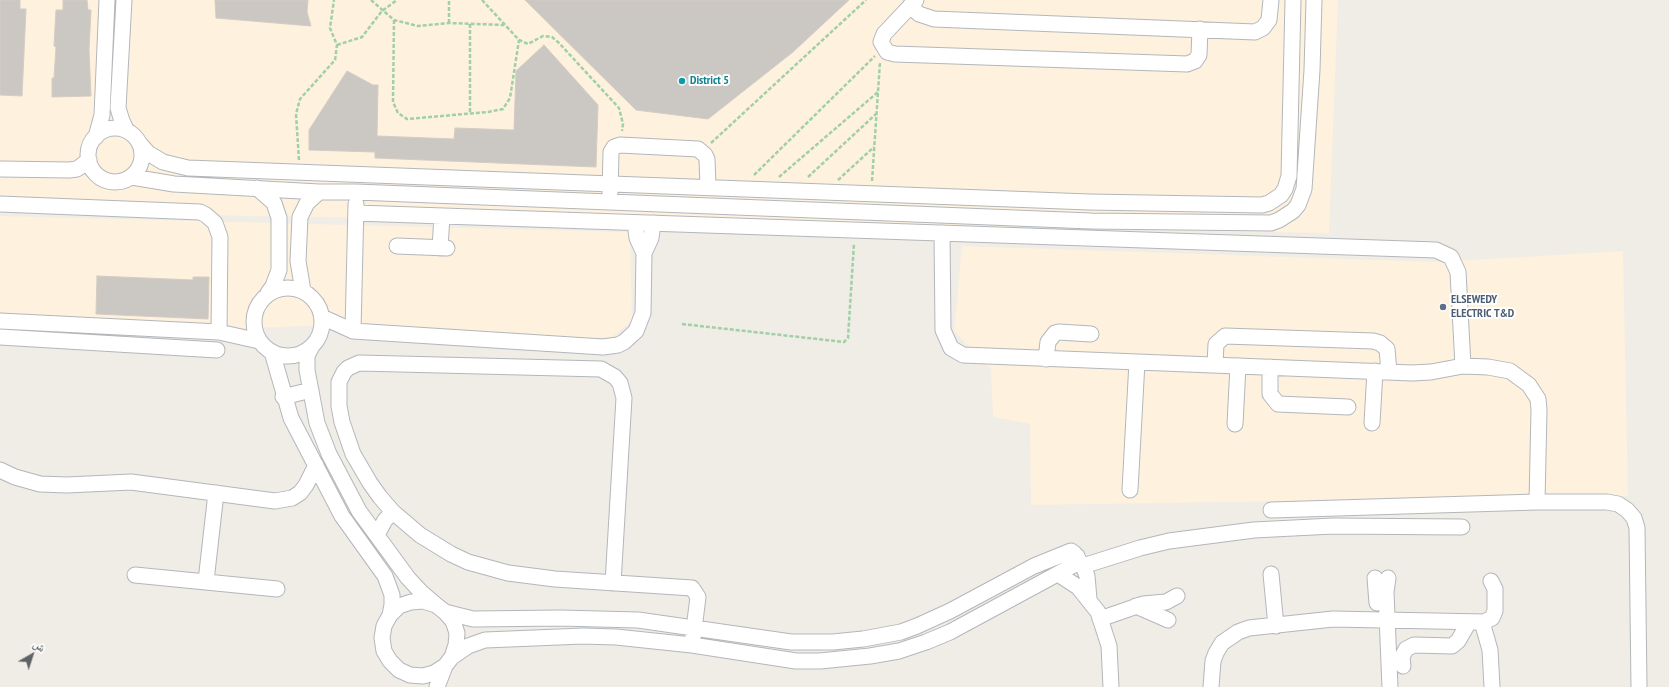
<!DOCTYPE html>
<html>
<head>
<meta charset="utf-8">
<style>
  body { margin:0 }
  #map { position:relative; width:1669px; height:687px; overflow:hidden; background:#f0ece6; font-family:"PT Sans Narrow","Noto Naskh Arabic",sans-serif }
  canvas { display:block }
  .north { position:absolute; left:12px; top:635px; width:40px; height:40px; -webkit-text-stroke:3px #fff; paint-order:stroke; rotate:39deg; font-size:11px; font-weight:700; line-height:16px; text-align:center; color:#5e6366 }
  .north::after { content:''; display:block; margin:auto; width:14px; height:18px; background:#5e6366; clip-path:polygon(50% 0,100% 100%,50% 72%,0 100%) }
</style>
</head>
<body>
<div id="map">
<canvas width="1669" height="687"></canvas>
<div class="north">ش</div>
</div>
<script>
const ctx = document.querySelector('canvas').getContext('2d');
ctx.lineJoin = 'round';
function fillPath(path, color) {
  ctx.fillStyle = color;
  ctx.fill(path, 'evenodd');
}
function shape(rows) {
  const path = new Path2D();
  for (const r of rows) {
    if (r.length === 3) {
      path.moveTo(r[0] + r[2], r[1]);
      path.arc(r[0], r[1], r[2], 0, 2 * Math.PI);
      continue;
    }
    path.moveTo(r[0], r[1]);
    for (let i = 2; i < r.length; i += 2) path.lineTo(r[i], r[i + 1]);
  }
  return path;
}
function strokePath(path, color, width, dash) {
  ctx.strokeStyle = color;
  ctx.lineWidth = width;
  ctx.lineCap = dash ? 'butt' : 'round';
  ctx.setLineDash(dash || []);
  ctx.stroke(path);
}
function drawText(font, color, halo, rows, align = 'center') {
  ctx.font = font + ' "PT Sans Narrow",sans-serif';
  ctx.lineWidth = 4;
  ctx.setLineDash([]);
  ctx.textBaseline = 'middle';
  ctx.strokeStyle = halo;
  ctx.fillStyle = color;
  for (const [text, x, y, turn = 0] of rows) {
    ctx.save();
    ctx.translate(x, y);
    ctx.rotate((+turn || 0) * Math.PI / 180);
    ctx.textAlign = isNaN(turn) ? turn : align;
    if (halo) ctx.strokeText(text, 0, 0);
    ctx.fillText(text, 0, 0);
    ctx.restore();
  }
}
const commercial = shape([
  [0,0,1338,0,1329,233,0,212],
  [0,216,630,232,632,321,612,337,585,338,363,324,146,332,0,326],
  [962,246,1438,262,1623,251,1628,496,1031,505,1030,424,993,417,991,369,954,331]
]);
const building = shape([
  [0,0,20,0,20,9,26,9,22,96,0,95,0,0],
  [63,0,87,0,88,10,91,10,89,50,91,96,52,97,52,78,54,78,56,47,54,46,56,10,63,10,63,0],
  [215,0,308,0,307,12,311,26,216,18,215,0],
  [525,0,849,0,793,52,708,119,636,110,525,0],
  [544,45,598,105,596,167,375,158,375,152,309,150,309,130,347,71,373,85,378,85,377,136,454,139,455,128,514,130,516,71,544,45],
  [97,276,193,280,193,277,209,277,208,319,96,314,97,276]
]);
const path = shape([
  [371,0,394,20,418,26,449,23,504,25],
  [482,0,519,40,528,44,543,36,552,37,559,43,619,108,623,124,622,131],
  [394,20,393,102,398,113,407,119,488,112,503,109,510,98,519,40],
  [449,23,449,0],
  [470,24,470,114],
  [337,45,362,37,382,11,397,0],
  [711,143,866,0],
  [299,160,296,114,300,99,335,60,337,45,330,28,334,0],
  [754,175,875,56],
  [779,177,878,92],
  [808,177,876,114],
  [838,180,874,147],
  [872,181,880,62],
  [682,324,844,342,848,338,854,243]
]);
const minor = shape([
  [124,0,118,108,122,121,127,131],
  [916,0,884,34,881,42,887,52,895,54,1187,64,1195,61,1199,55,1200,29],
  [910,6,919,14,934,19,1255,32,1263,28,1269,20,1271,0],
  [115,155,27],
  [96,137,102,115,107,0],
  [140,144,148,153,163,162,188,168,1089,202,1262,205,1269,203,1281,195,1285,189,1289,176,1293,0],
  [0,169,69,170,77,169,89,160],
  [132,177,174,184,319,192,356,192,1091,221,1271,223,1279,220,1293,211,1298,205,1304,189,1312,70,1314,0],
  [257,188,274,203,279,218,279,270,273,286,268,293],
  [610,193,611,152,614,147,620,145,698,149,705,155,707,159,708,187],
  [0,204,200,212,206,215,215,223,220,237,219,332,0,321],
  [356,213,1436,250,1451,257,1458,272,1463,366],
  [942,233,943,330,951,348,963,355,1412,373,1431,372,1463,366,1488,367,1510,371,1529,385,1538,399,1539,410,1537,502],
  [397,246,447,248],
  [440,248,442,216],
  [644,253,651,238,653,223],
  [288,322,34],
  [303,291,298,261,300,217,307,203,319,192],
  [322,317,353,331,603,347,618,345,624,342,636,331,643,313,644,253,637,238,635,223],
  [353,331,356,204],
  [219,332,259,341],
  [0,337,217,350],
  [311,348,307,356,307,370,317,423,329,454,359,511,408,578,422,593,435,604],
  [272,352,291,418,342,516,385,576,392,595,392,605,390,615],
  [1046,359,1048,342,1055,333,1059,332,1091,334],
  [1215,365,1216,344,1225,336,1373,341,1380,343,1387,349,1389,372],
  [1270,367,1270,394,1278,404,1348,407],
  [283,397,311,390],
  [1372,423,1375,371],
  [1235,424,1238,366],
  [0,470,15,477,40,484,67,485,131,482,275,501,292,498,300,493,306,485,316,465],
  [1130,490,1137,362],
  [1271,510,1537,502,1607,502,1618,504,1627,510,1634,518,1637,528,1639,687],
  [377,535,385,520,393,512],
  [1083,566,1140,548,1169,541,1254,530,1333,526,1462,527],
  [1058,574,1078,587,1098,612,1109,646,1111,687],
  [1271,574,1276,626],
  [135,575,277,589],
  [1375,578,1377,603],
  [1388,578,1386,592,1390,687],
  [206,581,216,493],
  [613,583,624,398,620,383,615,377,601,369,359,363,348,368,344,372,339,382,339,406,342,422,353,454,370,483,380,497,393,512,420,535,451,554,468,562,508,573,555,579,692,588,698,597,692,645],
  [1136,606,1168,620],
  [445,612,453,621,457,633,456,645,452,657,445,666,434,673,423,676,410,675,399,670,390,661,384,651,382,638,384,626,390,615,399,606,411,602,423,601,436,605,445,612,473,619,560,618,638,620,791,642,833,642,863,639,901,632,917,626,950,611,1034,566,1071,551,1074,553,1083,566,1087,576,1089,599],
  [1100,619,1143,604,1166,602,1177,596],
  [1482,622,1490,650,1492,687],
  [452,657,468,646,485,640,583,636,616,637,692,645,796,661,820,661,870,656,899,651,926,642,950,632,1072,566,1076,564,1077,556],
  [1403,666,1402,657,1406,649,1414,645,1452,646,1458,641,1469,622],
  [437,687,445,666],
  [1211,687,1213,661,1216,653,1222,643,1238,632,1249,628,1333,619,1484,622,1492,618,1495,611,1495,589,1491,581]
]);
const markers = [
  [682,81,4,"#0f9aa8"],
  [1443,307,4,"#5c6f8a"]
];
const cultureNames = [
  ["District 5",690,81]
];
const serviceNames = [
  ["ELSEWEDY",1451,300],
  ["ELECTRIC T&D",1451,314]
];
fillPath(commercial, '#fef1dd');
fillPath(building, '#cbc7c2');
strokePath(building, '#d5cdc4', 1);
strokePath(minor, '#b3b7bb', 17);
strokePath(path, '#a0d0a6', 2.5, [4, 2]);
strokePath(minor, '#fff', 15);
for (const [x, y, r, color] of markers) {
  const dot = new Path2D();
  dot.arc(x, y, r, 0, 2 * Math.PI);
  ctx.fillStyle = color;
  ctx.fill(dot);
  strokePath(dot, '#fff', 1.5);
}
drawText('bold 12px', '#0d838f', '#fff', cultureNames, 'left');
drawText('bold 12px', '#4e5e75', '#fff', serviceNames, 'left');
</script>
</body>
</html>
